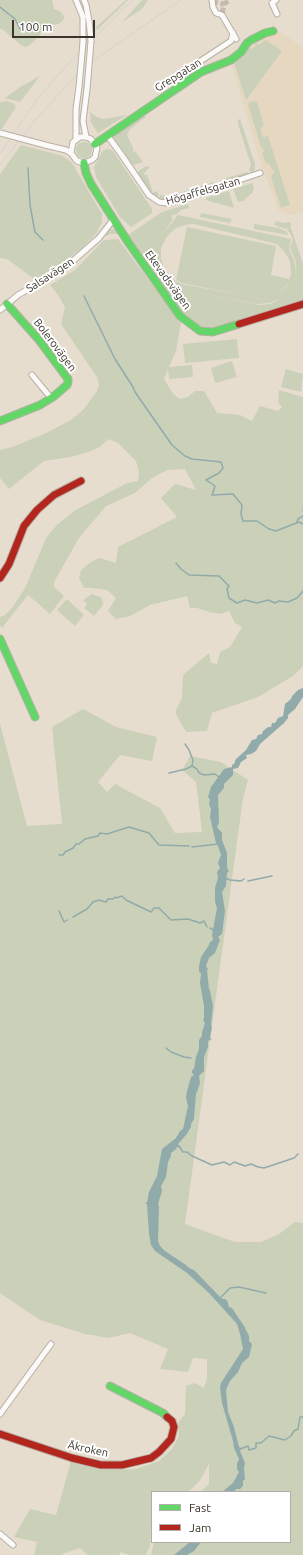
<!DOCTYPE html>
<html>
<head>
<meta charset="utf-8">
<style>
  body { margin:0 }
  #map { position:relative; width:303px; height:1555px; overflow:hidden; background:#e6ddcf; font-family:Ubuntu,sans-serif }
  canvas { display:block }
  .legend { position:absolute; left:151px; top:1491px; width:140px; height:52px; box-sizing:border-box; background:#fff; border:1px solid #b1aeaa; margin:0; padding:5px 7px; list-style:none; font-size:12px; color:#3b352b }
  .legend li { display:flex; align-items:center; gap:8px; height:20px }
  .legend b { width:20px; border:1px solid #b1aeaa }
  .scale { position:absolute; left:12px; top:20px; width:83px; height:18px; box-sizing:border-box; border:2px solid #3b352b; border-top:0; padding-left:5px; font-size:12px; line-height:14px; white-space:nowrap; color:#3b352b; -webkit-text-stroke:3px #fff; paint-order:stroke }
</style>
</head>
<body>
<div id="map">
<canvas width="303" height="1555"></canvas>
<ul class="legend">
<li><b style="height:5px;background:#63d668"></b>Fast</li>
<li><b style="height:5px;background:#b3261e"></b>Jam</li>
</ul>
<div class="scale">100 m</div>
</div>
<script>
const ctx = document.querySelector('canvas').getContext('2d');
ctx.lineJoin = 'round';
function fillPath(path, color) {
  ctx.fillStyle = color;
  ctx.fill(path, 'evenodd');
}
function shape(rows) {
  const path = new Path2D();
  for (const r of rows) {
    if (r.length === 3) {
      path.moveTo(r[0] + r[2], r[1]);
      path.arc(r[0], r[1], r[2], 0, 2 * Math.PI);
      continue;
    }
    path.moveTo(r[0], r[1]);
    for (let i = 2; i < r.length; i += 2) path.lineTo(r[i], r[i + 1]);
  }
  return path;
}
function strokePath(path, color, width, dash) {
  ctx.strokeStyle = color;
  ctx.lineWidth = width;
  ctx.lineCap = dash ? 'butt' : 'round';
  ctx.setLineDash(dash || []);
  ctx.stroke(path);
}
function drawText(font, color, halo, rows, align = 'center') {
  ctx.font = font + ' Ubuntu,sans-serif';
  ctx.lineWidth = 4;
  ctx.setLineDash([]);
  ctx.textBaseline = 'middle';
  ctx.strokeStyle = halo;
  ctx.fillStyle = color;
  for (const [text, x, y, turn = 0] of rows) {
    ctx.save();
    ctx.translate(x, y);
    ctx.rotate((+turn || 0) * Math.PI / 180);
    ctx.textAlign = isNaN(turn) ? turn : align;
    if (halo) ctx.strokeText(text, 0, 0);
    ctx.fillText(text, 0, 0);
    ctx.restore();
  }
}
const built = shape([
  [275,29,303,47,303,212,291,215,279,211,262,167,231,62,248,45]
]);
const green = shape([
  [0,0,52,0,54,9,60,11,64,16,64,19,59,24,46,25,39,36,31,44,27,47,22,46,2,29,0,29],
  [126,0,128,0,97,30,96,27],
  [142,0,148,0,142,9,122,22],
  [266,40,282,51,246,100,234,62,243,56,249,46,251,49,256,46,254,43,256,42,258,45],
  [40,76,20,102,5,98,20,87],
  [7,101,14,104,16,107,1,130,0,130,0,102],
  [257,101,264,126,260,128,263,137,268,136,290,205,281,208,271,177,275,171,271,168,269,163,266,164,262,152,265,151,261,147,249,108,248,104,250,102],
  [90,112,97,117,103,119,127,115,98,133,91,123],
  [142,115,146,117,130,129,127,135,133,148,133,152,135,151,143,162,134,165,132,164,115,140,114,135,114,134],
  [240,119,255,164,255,169,252,173,249,170,251,165,238,124,238,120],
  [84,150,8],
  [21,145,63,156,72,163,102,214,102,222,96,234,81,249,37,281,7,259,0,258,0,174],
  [106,149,112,150,115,154,152,209,152,213,131,227,120,217,96,177,94,167,102,152],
  [146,166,150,167,144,173,145,175,147,175,153,193,156,191,159,194,157,198,153,195,137,173,140,170],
  [247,172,250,175,222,184,221,182,223,179],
  [214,182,216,184,215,186,171,200,159,199,160,195,169,196],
  [252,183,254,187,252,193,243,201,238,202,233,189],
  [229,191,234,208,206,200,206,198],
  [188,204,189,208,181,210,176,215,174,214,171,217,173,219,162,235,178,215,291,239,289,249,295,263,296,275,296,262,290,248,293,240,290,233,287,230,289,227,291,228,303,264,303,299,240,319,241,321,212,329,201,328,183,316,148,262,128,235,162,212],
  [194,224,277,244,284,251,290,261,291,274,287,286,275,296,263,299,181,284,175,281,164,268,161,258,161,248,166,238,174,229,185,225],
  [180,289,257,304,269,303,282,298,270,304,260,305],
  [201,213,232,219,230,223,200,217],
  [276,221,283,223,290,222,291,226,286,229,274,225],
  [254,224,279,228,287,232,288,235,254,229],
  [187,227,276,246,271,275,289,279,287,285,275,296,262,299,181,283,176,280],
  [111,229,115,229,113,231,116,230,118,234,109,234,107,236,105,234],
  [118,239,181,323,176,351,169,367,192,365,193,377,169,379,168,369,164,379,173,394,180,399,188,397,195,391,204,391,217,413,240,415,252,421,260,406,278,411,282,407,278,403,279,390,303,397,303,666,293,676,258,697,212,713,207,731,186,732,175,712,182,698,183,675,209,653,211,663,217,664,220,652,230,647,242,627,235,623,229,611,220,614,209,612,197,608,190,608,187,596,150,605,130,616,116,619,108,611,116,598,107,590,91,588,84,588,79,578,81,570,91,562,99,558,116,563,118,547,177,517,161,498,175,484,196,490,185,469,167,470,152,478,135,493,106,506,79,538,54,582,54,587,64,596,50,614,28,595,2,628,0,625,0,617,5,615,13,607,26,586,46,538,57,525,74,511,127,483,138,481,139,472,136,461,118,443,109,439,98,448,88,452,70,457,44,461,9,489,0,478,0,450,12,447,44,434,71,420,83,410,97,391,99,385,97,377,61,324,65,307,58,295,50,285,75,270,104,240],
  [237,339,239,358,185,363,183,344],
  [232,361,237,377,215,383,211,368],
  [286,369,303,374,301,392,281,387],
  [92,594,102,598,103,605,94,616,84,608,87,604,83,600],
  [67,599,84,615,75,626,57,610],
  [83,709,116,727,157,737,152,761,120,755,98,782,107,792,115,784,160,808,175,833,202,832,196,782,182,770,190,756,221,762,248,780,243,798,185,1224,235,1242,261,1242,279,1234,295,1222,303,1223,303,1555,151,1555,154,1542,290,1542,290,1492,201,1492,209,1484,209,1464,199,1482,188,1492,152,1492,152,1525,151,1526,150,1546,146,1555,129,1555,121,1552,119,1555,88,1555,80,1548,60,1555,34,1555,37,1542,14,1537,30,1509,56,1515,71,1461,103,1470,136,1469,159,1461,172,1449,179,1436,178,1423,185,1414,186,1386,195,1383,204,1388,207,1378,207,1359,193,1358,188,1372,160,1369,168,1349,130,1333,109,1338,85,1334,40,1320,0,1293,0,724,27,826,62,824,52,727]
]);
const water = shape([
  [303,688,303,697,295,709,288,715,288,718,284,723,260,744,256,751,251,754,246,755,247,758,241,762,238,768,233,769,233,775,224,784,224,788,218,795,219,823,217,827,222,833,222,840,227,853,227,868,229,871,227,873,226,886,222,892,225,911,222,934,218,937,220,940,215,953,209,958,206,966,208,969,207,970,209,989,210,991,213,1006,211,1025,212,1027,210,1038,212,1039,208,1041,208,1047,204,1057,204,1071,199,1076,200,1083,197,1092,196,1093,194,1119,191,1124,191,1127,186,1135,178,1144,180,1148,177,1147,176,1149,171,1153,171,1156,168,1162,166,1177,161,1186,162,1191,158,1204,159,1206,158,1241,160,1246,165,1251,186,1265,189,1268,194,1270,221,1298,227,1300,229,1307,232,1308,244,1326,249,1336,249,1341,252,1344,249,1357,242,1363,238,1372,230,1381,226,1390,228,1412,234,1427,239,1447,241,1448,240,1451,245,1463,244,1469,245,1479,243,1481,243,1486,240,1489,236,1489,234,1492,222,1492,233,1483,239,1472,237,1469,237,1464,239,1459,234,1448,233,1441,222,1403,220,1388,221,1383,243,1349,240,1334,237,1324,209,1293,187,1273,155,1251,151,1245,149,1234,147,1204,145,1204,147,1202,149,1192,157,1176,162,1149,176,1138,180,1131,183,1129,188,1106,186,1098,187,1091,191,1077,194,1075,192,1073,192,1070,194,1069,196,1057,199,1049,199,1040,202,1036,202,1032,205,1023,203,1020,204,1018,204,1006,200,983,201,974,199,971,199,966,201,957,209,945,210,942,213,940,212,935,217,908,215,902,215,888,218,878,217,872,220,868,218,863,221,855,218,846,216,843,210,817,211,809,209,804,210,800,208,797,211,787,224,769,232,767,232,765,235,763,235,760,246,750,252,740,256,739,258,735,262,734,263,731,268,727,271,727,272,723,275,723,278,718,283,716,285,704,291,699,292,696,298,690],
  [190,1542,201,1542,194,1551,187,1555,174,1555]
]);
const stream = shape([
  [0,7,15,19,20,29],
  [28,168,30,205,35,232,43,240],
  [84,296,115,359,133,387,135,392,172,445,185,456,192,459,221,462,223,468,219,473,206,480,215,486,212,495,233,494,242,505,241,514,243,521,257,521,269,529,276,531,299,522,303,524],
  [303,510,303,511],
  [297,522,298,519,303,516],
  [176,563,181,569,189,575,219,576,229,586,227,589,229,598,237,603,245,600,257,603,268,600,275,603,279,601,288,602,297,598,303,591],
  [185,744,189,750,193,760,192,766],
  [192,766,197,769,199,773,204,775,215,774,220,778],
  [169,773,186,769,192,766],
  [192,847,218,844],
  [59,855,63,855,65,852,73,848,76,844,79,844,85,839,98,836,100,833,107,834,129,827,149,833,159,845,189,846],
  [225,878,230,880,241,881,244,879],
  [248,881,272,876],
  [59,911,64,922,67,920],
  [73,917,87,909,93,902,99,900,106,902,108,899,113,899,115,897,116,898,122,896,126,900,151,912,154,908,159,908,171,920,188,919,200,923,204,921,207,927],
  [210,928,215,931],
  [166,1048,171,1052,184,1057,191,1058],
  [179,1146,183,1152,187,1152,192,1156,212,1165,224,1162,230,1165,234,1162,245,1166,251,1164,258,1167,264,1168,294,1158,298,1154],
  [220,1298,230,1288,239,1287,266,1293],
  [240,1449,248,1446,249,1450,256,1448,256,1443,261,1443,269,1436,285,1440,291,1436,294,1431,298,1429,300,1417,303,1417]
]);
const streetTunnel = shape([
  [213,2,224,4,222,15],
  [224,4,230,0]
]);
const street = shape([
  [76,0,83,17,83,42],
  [84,0,86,5,89,21,91,41],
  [212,0,213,7,216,13,222,15,236,39],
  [276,0,272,3,277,14],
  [198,68,196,64,231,41,233,33],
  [107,135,121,154,149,195,159,202,167,203,179,200,260,173],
  [86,137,83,121,87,89],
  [76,140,76,109,79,87],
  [45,145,66,150,71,153,77,161,84,163,92,160,95,157,97,148,91,139,86,137,80,137,73,142,71,153],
  [0,310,18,295,66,267,99,238,113,220],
  [32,375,51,398],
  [0,1414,51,1344],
  [0,1534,13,1545]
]);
const fast = shape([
  [95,144,201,72,231,60,241,52,247,43,251,40,265,33,273,31],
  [84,163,86,173,91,184,128,242,180,316,200,331,213,332,239,324],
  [0,421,40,405,53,397,67,385,68,382,68,379,39,340,7,304],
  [0,639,35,717],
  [110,1386,163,1413,167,1417]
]);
const jam = shape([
  [239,324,303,304],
  [0,578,9,564,24,526,37,510,54,495,81,481],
  [0,1434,72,1458,101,1465,122,1465,151,1458,159,1452,171,1439,174,1427,172,1421,167,1417]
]);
const tram = shape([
  [0,153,38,98,66,66,132,0],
  [0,165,36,119,72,80,96,59,114,46,181,0]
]);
const streetBridge = shape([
  [79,87,83,42],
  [87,89,91,41],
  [0,133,45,145]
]);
const streetNames = [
  ["Grepgatan",178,75,-32],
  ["Högaffelsgatan",203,191,-16],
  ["Salsavägen",50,275,-33],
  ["Ekevadsvägen",168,280,54],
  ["Bolerovägen",55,345,53],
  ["Åkroken",88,1449,12]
];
fillPath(built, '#e6d7c0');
fillPath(green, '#cbd0b9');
fillPath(water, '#91abab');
strokePath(stream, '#91abab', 1.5);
strokePath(streetTunnel, '#c4bbae', 5, [5, 2.5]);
strokePath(street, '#b7b0a5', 7);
strokePath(fast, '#b7b0a5', 9);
strokePath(jam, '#b7b0a5', 9);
strokePath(street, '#fbfaf8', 5);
strokePath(fast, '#63d668', 7);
strokePath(jam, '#b3261e', 7);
strokePath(tram, '#d5d3ce', 1);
strokePath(streetBridge, '#b7b0a5', 7, []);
strokePath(streetBridge, '#fbfaf8', 5);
drawText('11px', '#3b352b', '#fff', streetNames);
</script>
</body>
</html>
